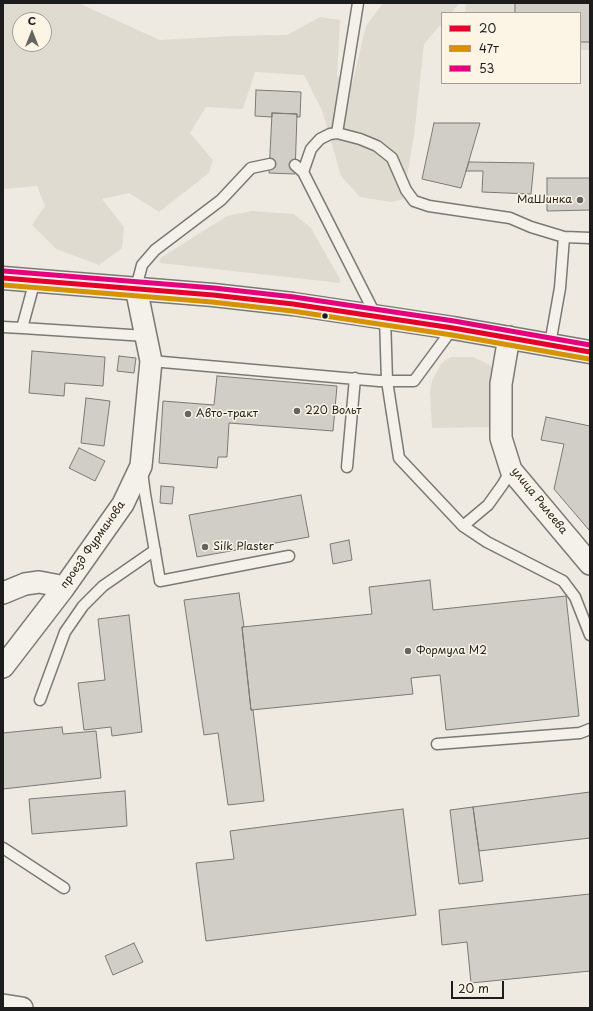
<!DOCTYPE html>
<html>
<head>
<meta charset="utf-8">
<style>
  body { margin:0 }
  #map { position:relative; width:593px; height:1011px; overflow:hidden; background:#eeeae2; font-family:"Playpen Sans",sans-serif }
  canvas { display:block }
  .frame { position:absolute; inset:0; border:4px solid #1c1c1c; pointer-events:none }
  .legend { position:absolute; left:441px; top:12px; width:140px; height:72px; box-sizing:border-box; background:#fcf5e5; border:1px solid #a29e95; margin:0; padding:5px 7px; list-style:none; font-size:12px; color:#1c1c1c }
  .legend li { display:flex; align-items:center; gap:8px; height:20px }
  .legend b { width:20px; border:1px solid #a29e95 }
  .north { position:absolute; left:12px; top:12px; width:40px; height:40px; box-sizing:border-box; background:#fcf5e5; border:1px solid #a29e95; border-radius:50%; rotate:0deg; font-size:11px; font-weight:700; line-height:16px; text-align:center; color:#1c1c1c }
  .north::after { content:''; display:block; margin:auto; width:14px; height:18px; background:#666461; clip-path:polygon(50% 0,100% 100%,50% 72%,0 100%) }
  .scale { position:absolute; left:451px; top:981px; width:53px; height:18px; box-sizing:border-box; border:2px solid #1c1c1c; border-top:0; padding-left:5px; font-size:12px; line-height:14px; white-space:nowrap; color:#1c1c1c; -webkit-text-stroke:3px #fcf5e5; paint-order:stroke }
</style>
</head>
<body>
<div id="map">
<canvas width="593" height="1011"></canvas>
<div class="frame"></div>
<ul class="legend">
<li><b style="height:5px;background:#e4002b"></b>20</li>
<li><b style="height:5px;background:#d69104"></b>47т</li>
<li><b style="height:5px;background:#e5007d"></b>53</li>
</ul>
<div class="north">С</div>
<div class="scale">20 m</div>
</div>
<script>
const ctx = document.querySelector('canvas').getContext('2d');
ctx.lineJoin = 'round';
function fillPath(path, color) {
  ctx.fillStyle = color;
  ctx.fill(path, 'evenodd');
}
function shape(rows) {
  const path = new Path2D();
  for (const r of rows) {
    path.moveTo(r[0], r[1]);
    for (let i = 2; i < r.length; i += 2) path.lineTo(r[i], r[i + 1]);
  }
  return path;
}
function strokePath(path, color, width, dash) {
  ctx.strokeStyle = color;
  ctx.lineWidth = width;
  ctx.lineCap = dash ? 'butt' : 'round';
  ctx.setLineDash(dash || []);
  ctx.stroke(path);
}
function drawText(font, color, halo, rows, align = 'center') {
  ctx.font = font + ' "Playpen Sans",sans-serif';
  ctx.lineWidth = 3;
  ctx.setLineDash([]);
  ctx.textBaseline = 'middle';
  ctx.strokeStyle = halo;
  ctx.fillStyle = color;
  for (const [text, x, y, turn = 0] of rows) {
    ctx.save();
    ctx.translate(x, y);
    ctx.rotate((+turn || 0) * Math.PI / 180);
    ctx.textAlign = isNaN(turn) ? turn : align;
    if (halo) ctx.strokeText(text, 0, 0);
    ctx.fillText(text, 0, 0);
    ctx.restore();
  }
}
const built = shape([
  [466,3,590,3,590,50,580,50,580,13,465,13]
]);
const green = shape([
  [3,3,78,3,160,40,233,36,287,35,320,17,340,20,337,76,352,84,366,26,383,3,460,3,451,13,442,13,442,23,424,44,414,136,403,199,391,202,360,197,341,176,322,110,304,75,255,72,243,109,206,107,190,133,213,160,209,173,159,212,129,193,102,199,124,227,122,248,99,265,56,249,32,225,45,206,37,186,3,189],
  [20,20,44,20,44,44,20,44],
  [252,211,294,214,311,228,340,279,340,283,160,263,159,261,162,257,227,216],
  [452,357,473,357,490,365,494,372,494,427,432,428,430,392,432,381,441,364,447,359]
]);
const building = shape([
  [515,3,590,3,590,42,580,42,580,13,515,13,515,3],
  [256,90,301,92,300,117,297,117,297,114,272,113,272,117,255,116,256,90],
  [272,113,297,114,295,174,269,173,272,113],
  [434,123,480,123,461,188,422,179,434,123],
  [469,162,534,163,531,194,482,192,483,171,466,171,469,162],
  [547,178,590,178,590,210,547,211,547,178],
  [32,351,105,357,103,386,65,383,64,396,29,393,32,351],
  [119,356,136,358,134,373,117,371,119,356],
  [217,376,337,386,333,431,229,423,227,457,218,457,217,468,159,463,163,401,214,405,217,376],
  [86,398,110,401,104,446,81,443,86,398],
  [546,417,590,426,590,523,589,530,554,489,564,444,541,440,546,417],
  [79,448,105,461,95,481,69,468,79,448],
  [161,486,174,487,172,504,160,503,161,486],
  [301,495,309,537,197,557,189,515,301,495],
  [349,540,352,560,333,564,330,544,349,540],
  [430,580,433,610,566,596,579,716,446,730,440,675,411,678,413,694,251,710,242,627,372,614,369,587,430,580],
  [239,593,244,627,242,627,251,710,253,710,264,801,228,805,218,733,204,735,184,600,239,593],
  [129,615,142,732,112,736,111,727,84,730,78,683,105,680,98,619,129,615],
  [62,727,63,734,96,731,101,778,3,789,3,733,62,727],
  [125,791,127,826,32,834,29,799,125,791],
  [590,792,590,838,479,851,473,807,590,792],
  [473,807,483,881,459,884,450,810,473,807],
  [403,809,416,915,206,941,196,863,234,859,230,831,403,809],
  [590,894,590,971,471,983,467,942,442,945,439,910,590,894],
  [134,943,143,962,113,975,105,956,134,943]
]);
const lane = shape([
  [337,133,358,3],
  [295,165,303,172,376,316],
  [303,172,311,149,320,139,330,134,337,133,360,139,377,146,392,158,406,190,414,201,429,206,510,218,531,227,564,237,590,238],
  [136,288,142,265,155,250,221,200,251,168,270,164],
  [385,317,387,381,399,458,463,526,488,505,503,484,511,470],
  [3,327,22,328,35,280],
  [22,328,146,336],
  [550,344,560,288,564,237],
  [151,361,379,381,414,381,453,328],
  [347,467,355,378],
  [142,472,145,494,160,581,289,556],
  [463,526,487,542,563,581,575,597,590,635],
  [40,700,65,632,83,606,103,586,155,550],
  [437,744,580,733,590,729],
  [3,848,64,888]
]);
const street = shape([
  [509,337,501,384,501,438,511,470,590,564],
  [3,593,25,584,39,582,55,585,63,589],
  [3,667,63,589,123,504,141,466,151,361,136,288],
  [3,1005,22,1008]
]);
const primary = shape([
  [3,278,213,295,293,304,453,328,590,352]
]);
const bus1 = shape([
  [3,278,213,295,293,304,453,328,590,352]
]);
const bus2 = shape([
  [3,285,212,302,292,311,452,335,589,359]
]);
const bus3 = shape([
  [4,271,214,288,294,297,454,321,590,345]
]);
const markers = [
  [580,200,4,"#666461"],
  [325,316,3.5,"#1c1c1c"],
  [297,411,4,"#666461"],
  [188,414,4,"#666461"],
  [205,547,4,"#666461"],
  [408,651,4,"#666461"]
];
const poiNames = [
  ["МаШинка",572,200,"right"],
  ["220 Вольт",305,411],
  ["Авто-тракт",196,414],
  ["Silk Plaster",213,547],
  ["Формула М2",416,651]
];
const streetNames = [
  ["улица Рылеева",539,501,51],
  ["проезд Фурманова",93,545,-55]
];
fillPath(built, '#e0dbd0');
fillPath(green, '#dfdbd0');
fillPath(building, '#d1cec8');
strokePath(building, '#7a7975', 1);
strokePath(lane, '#7a7975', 13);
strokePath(street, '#7a7975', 24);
strokePath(primary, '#7a7975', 25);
strokePath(lane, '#f4f1ea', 10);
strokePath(street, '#f4f1ea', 21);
strokePath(primary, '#f4f1ea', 22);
strokePath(bus1, '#e4002b', 5);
strokePath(bus2, '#d69104', 5);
strokePath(bus3, '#e5007d', 5);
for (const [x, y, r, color] of markers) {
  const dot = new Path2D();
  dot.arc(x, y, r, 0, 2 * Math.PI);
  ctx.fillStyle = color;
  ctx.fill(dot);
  strokePath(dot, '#fcf5e5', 1.5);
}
drawText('11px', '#1c1c1c', '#fcf5e5', poiNames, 'left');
drawText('11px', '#1c1c1c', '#fcf5e5', streetNames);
</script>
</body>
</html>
